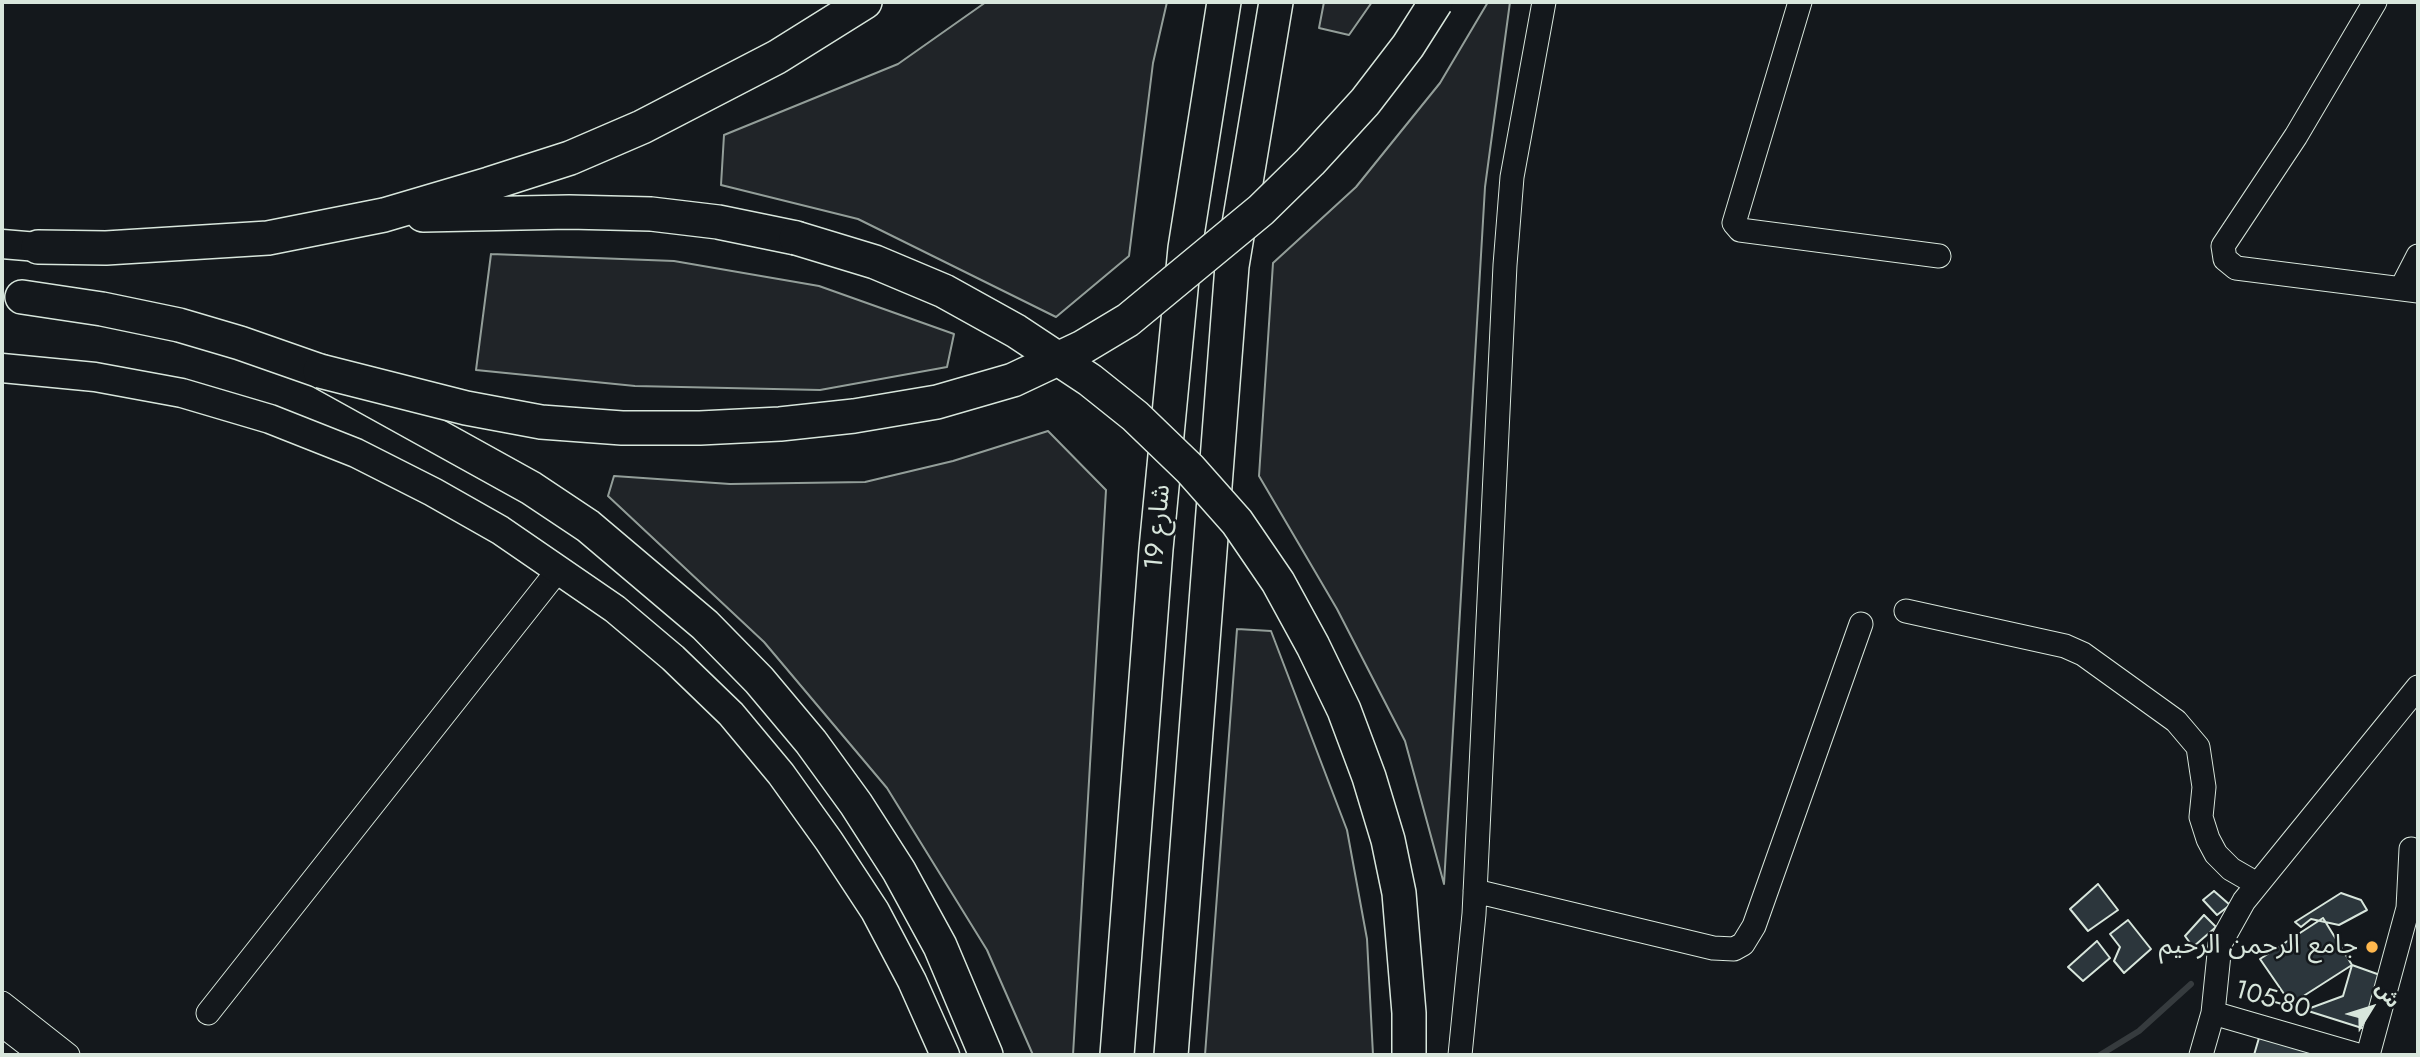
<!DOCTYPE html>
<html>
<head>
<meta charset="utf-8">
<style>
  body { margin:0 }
  #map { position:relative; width:2420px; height:1057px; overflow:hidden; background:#14181c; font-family:Jost,"Noto Sans Arabic",sans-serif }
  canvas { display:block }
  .frame { position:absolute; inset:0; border:4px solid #d8e6dc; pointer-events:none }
  .north { position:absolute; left:2336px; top:973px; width:70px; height:70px; -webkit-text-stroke:5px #14181c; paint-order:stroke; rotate:52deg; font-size:19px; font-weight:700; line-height:28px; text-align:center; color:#d8e6dc }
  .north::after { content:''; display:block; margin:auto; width:24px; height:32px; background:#d8e6dc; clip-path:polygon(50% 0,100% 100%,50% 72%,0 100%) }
</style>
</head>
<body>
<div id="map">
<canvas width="2420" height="1057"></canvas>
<div class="frame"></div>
<div class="north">ش</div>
</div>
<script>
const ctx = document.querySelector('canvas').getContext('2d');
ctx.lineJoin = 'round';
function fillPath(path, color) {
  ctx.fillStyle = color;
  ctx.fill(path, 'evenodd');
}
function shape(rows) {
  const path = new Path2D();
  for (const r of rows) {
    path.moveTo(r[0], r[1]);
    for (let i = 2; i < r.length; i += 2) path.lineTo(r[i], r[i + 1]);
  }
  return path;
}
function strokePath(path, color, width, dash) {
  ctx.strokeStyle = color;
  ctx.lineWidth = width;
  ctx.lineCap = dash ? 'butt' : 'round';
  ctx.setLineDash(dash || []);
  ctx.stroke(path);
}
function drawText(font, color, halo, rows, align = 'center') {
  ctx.font = font + ' Jost,"Noto Sans Arabic",sans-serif';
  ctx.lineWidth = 5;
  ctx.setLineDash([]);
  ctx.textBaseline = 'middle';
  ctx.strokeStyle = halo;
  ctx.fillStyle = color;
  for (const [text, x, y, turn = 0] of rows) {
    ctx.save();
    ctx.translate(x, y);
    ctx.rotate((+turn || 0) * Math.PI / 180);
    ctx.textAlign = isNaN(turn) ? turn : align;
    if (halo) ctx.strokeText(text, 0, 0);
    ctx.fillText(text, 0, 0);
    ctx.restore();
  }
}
const green = shape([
  [986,2,1167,2,1153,63,1129,256,1056,317,858,219,721,185,724,135,898,64,986,2],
  [1324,2,1372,2,1349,35,1319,28,1324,2],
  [1488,2,1510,2,1485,187,1444,884,1405,741,1337,609,1259,476,1273,263,1356,187,1440,83,1488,2],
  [491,254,674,261,819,286,954,334,947,367,820,390,635,386,476,370,491,254],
  [1048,431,1106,490,1073,1055,1033,1055,987,950,887,788,764,642,608,496,614,476,730,484,865,482,953,461,1048,431],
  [1237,629,1271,631,1347,830,1367,939,1373,1055,1205,1055,1237,629]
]);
const stream = shape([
  [2100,1055,2139,1031,2191,984]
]);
const building = shape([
  [2098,884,2118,910,2088,931,2070,909,2098,884],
  [2214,891,2230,905,2217,915,2203,900,2214,891],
  [2341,893,2361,900,2367,910,2339,925,2311,919,2301,927,2295,922,2341,893],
  [2204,915,2216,927,2193,947,2185,936,2204,915],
  [2323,918,2352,965,2291,1004,2260,959,2323,918],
  [2128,920,2151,949,2124,973,2114,961,2120,947,2110,934,2128,920],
  [2097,941,2110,958,2083,981,2068,967,2097,941],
  [2352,965,2380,975,2365,1029,2305,1010,2343,996,2352,965],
  [2261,1031,2320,1055,2254,1055,2261,1031]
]);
const minor = shape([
  [1800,2,1734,223,1740,230,1939,256],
  [2375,2,2296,136,2223,246,2225,259,2236,268,2418,291],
  [2401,289,2418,256],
  [1906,611,2065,646,2083,654,2176,721,2198,747,2204,787,2201,817,2208,839,2216,854,2231,869,2257,884],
  [1475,891,1713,948,1734,949,1743,944,1754,926,1861,624],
  [2,1003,68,1055],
  [208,1013,559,569],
  [2213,1013,2220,944,2244,901,2418,687],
  [2,1025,41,1055],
  [1460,1055,1474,914,1505,265,1512,177,1544,2],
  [2201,1055,2213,1013,2358,1055],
  [2368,1055,2408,908,2411,849]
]);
const major = shape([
  [2,244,38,247],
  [2,368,95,377,182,393,270,419,356,453,433,492,500,530,615,609,673,658,731,714,781,774,829,841,875,911,912,981,945,1055]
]);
const highway = shape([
  [423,215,569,212,651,214,718,222,796,238],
  [38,247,106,248,268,238,384,215,489,184,570,158,642,127,777,57,865,2],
  [22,297,102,309,179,325,240,343,320,371,531,488,588,526,705,625,759,680,811,742,856,804,899,871,940,946,986,1055],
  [1117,1055,1156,549,1185,248,1224,2],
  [1171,1055,1232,266,1276,2]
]);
const highwayBridge = shape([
  [796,238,875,262,944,291,1016,331,1090,380,1135,416,1190,469,1237,522,1278,582,1313,646,1344,710,1369,777,1388,840,1399,893,1409,1013,1409,1055],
  [320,371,466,408,541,422,622,428,700,428,780,424,854,416,937,402,1013,380,1083,347,1128,320,1261,210,1310,162,1365,102,1408,46,1436,2]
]);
const markers = [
  [2372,947,7,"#ffb74d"]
];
const streetNames = [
  ["شارع 19",1159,527,-85],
  ["105-80",2272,1001,16]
];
const poiNames = [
  ["جامع الرحمن الرحيم",2358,947]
];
fillPath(green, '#202428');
strokePath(green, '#939e99', 2);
strokePath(stream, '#363b3e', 6);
fillPath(building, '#2c363c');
strokePath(building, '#d8e6dc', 2);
strokePath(minor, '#d8e6dc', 25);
strokePath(major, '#d8e6dc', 31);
strokePath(highway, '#d8e6dc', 36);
strokePath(minor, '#14181c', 23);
strokePath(major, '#14181c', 28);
strokePath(highway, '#14181c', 33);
strokePath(highwayBridge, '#d8e6dc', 36, []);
strokePath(highwayBridge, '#14181c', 33);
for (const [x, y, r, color] of markers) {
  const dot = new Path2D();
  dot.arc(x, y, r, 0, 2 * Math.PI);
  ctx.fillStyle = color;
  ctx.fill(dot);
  strokePath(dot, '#14181c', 2.5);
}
drawText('26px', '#d8e6dc', '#14181c', streetNames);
drawText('26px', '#d8e6dc', '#14181c', poiNames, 'right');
</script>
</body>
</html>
